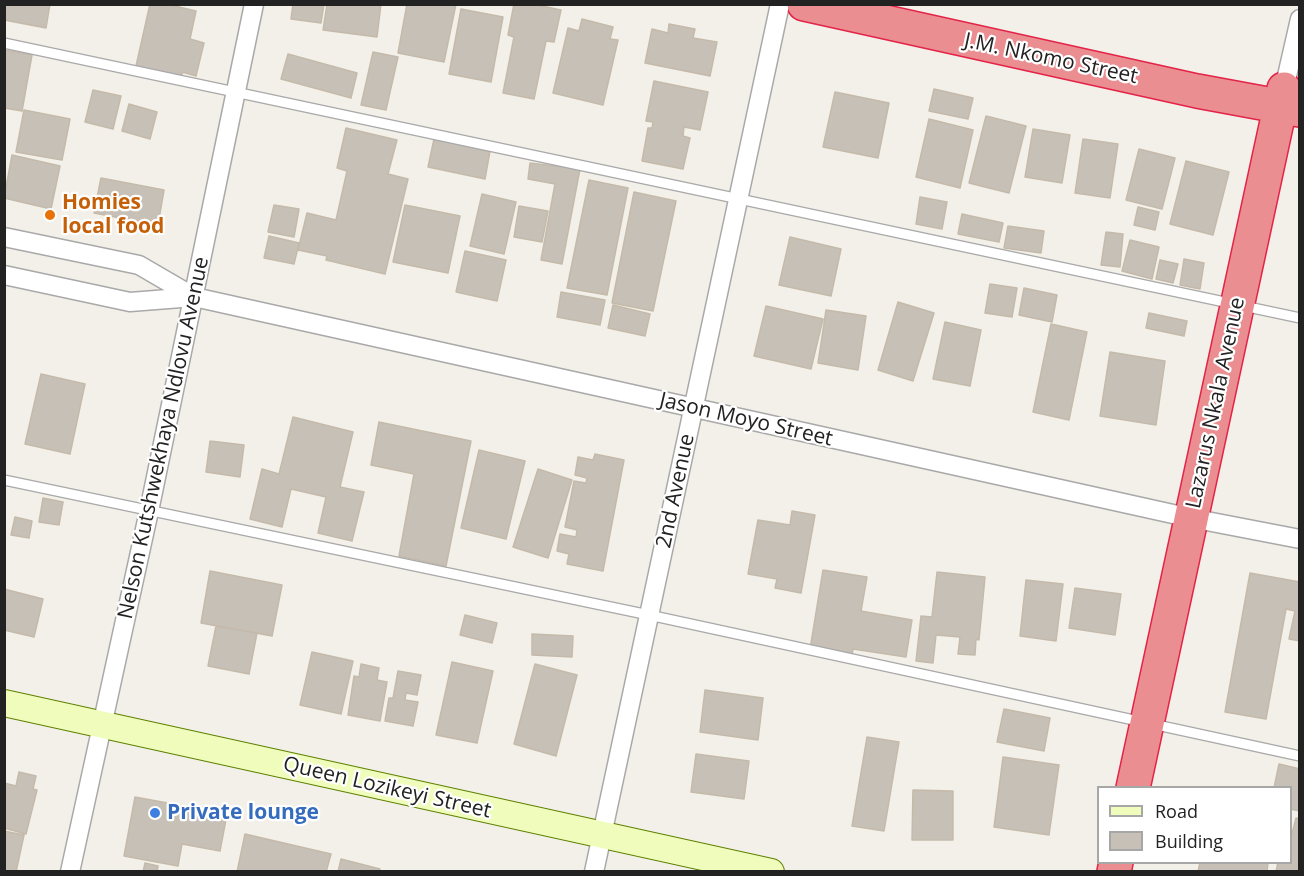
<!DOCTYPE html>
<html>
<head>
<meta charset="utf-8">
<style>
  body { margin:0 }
  #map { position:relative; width:1304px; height:876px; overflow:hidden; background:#f2f0e8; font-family:"Open Sans",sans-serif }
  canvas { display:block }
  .frame { position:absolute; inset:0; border:6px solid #222; pointer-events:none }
  .legend { position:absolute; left:1097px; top:786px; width:195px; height:78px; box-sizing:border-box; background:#fff; border:2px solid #a7a7a7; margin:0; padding:8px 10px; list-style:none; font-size:18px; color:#222 }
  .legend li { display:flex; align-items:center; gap:12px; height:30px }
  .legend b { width:30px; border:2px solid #a7a7a7 }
</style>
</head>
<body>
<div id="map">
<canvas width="1304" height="876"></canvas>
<div class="frame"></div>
<ul class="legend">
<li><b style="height:8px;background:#effcbc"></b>Road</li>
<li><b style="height:16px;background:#c7c0b7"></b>Building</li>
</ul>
</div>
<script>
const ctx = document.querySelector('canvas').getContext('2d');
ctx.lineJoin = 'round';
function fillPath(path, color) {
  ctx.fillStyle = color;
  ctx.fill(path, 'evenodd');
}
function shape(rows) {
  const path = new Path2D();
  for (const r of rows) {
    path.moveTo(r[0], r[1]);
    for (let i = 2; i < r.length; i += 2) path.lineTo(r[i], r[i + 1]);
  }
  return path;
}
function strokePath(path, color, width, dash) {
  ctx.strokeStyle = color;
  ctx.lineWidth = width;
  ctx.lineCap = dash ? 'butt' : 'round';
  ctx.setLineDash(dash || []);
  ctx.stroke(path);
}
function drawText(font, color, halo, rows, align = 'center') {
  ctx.font = font + ' "Open Sans",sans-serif';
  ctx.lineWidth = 4.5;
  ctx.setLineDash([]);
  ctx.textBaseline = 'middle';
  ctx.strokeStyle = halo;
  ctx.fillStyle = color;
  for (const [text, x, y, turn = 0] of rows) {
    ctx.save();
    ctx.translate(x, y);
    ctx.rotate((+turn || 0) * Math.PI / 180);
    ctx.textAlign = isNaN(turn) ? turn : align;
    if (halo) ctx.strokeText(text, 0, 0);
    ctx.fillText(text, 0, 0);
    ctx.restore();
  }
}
const building = shape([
  [4,4,50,4,46,28,4,20,4,4],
  [150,4,166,4,196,11,190,39,204,43,196,76,182,72,182,77,136,66,150,4],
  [293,4,324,4,321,23,291,19,293,4],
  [327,4,381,4,377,37,323,30,327,4],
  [407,4,456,4,444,62,398,53,407,4],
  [514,4,532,4,561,10,554,42,546,41,534,99,503,93,514,37,508,35,514,4],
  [461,9,503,17,491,82,449,74,461,9],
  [582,19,613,27,610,39,618,40,603,105,553,93,568,28,579,31,582,19],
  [669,24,695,29,693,38,717,42,710,76,645,63,652,29,668,33,669,24],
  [4,50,32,55,22,111,4,108,4,50],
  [373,52,398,57,386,110,361,105,373,52],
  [288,54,357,73,351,98,281,79,288,54],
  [654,81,708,92,700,130,684,127,683,136,690,138,683,169,642,161,648,128,652,128,653,122,646,121,654,81],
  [934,89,973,98,968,119,929,111,934,89],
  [93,90,121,96,113,129,85,122,93,90],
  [835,92,889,103,878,158,823,147,835,92],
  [129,104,157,112,150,139,122,131,129,104],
  [24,110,70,119,62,160,16,152,24,110],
  [986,116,1026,126,1009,193,969,183,986,116],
  [929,119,973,130,960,188,916,177,929,119],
  [346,128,397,140,388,174,408,179,385,274,326,260,327,256,298,250,307,213,336,220,347,171,337,168,346,128],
  [1033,129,1070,135,1062,183,1025,177,1033,129],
  [434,139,490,151,485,179,428,167,434,139],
  [1083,139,1118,144,1110,198,1075,193,1083,139],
  [1139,149,1175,158,1162,209,1126,200,1139,149],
  [12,155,60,166,51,209,4,198,12,155],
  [1186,161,1229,172,1213,235,1170,224,1186,161],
  [530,163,580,169,562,264,541,260,555,184,528,179,530,163],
  [101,178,164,190,158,225,94,213,101,178],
  [589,180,628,188,607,295,567,288,589,180],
  [634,192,676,201,653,311,612,303,634,192],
  [482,194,516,202,504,254,470,246,482,194],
  [920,197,947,202,942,229,916,224,920,197],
  [274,205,299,209,294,237,268,232,274,205],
  [405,205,460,216,448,273,393,262,405,205],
  [519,206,548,211,542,242,514,237,519,206],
  [1138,207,1159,212,1155,230,1134,225,1138,207],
  [962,214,1003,223,999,242,958,234,962,214],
  [1008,226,1044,231,1041,253,1004,248,1008,226],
  [1106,232,1123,234,1120,267,1101,265,1106,232],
  [269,236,299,243,294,264,264,258,269,236],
  [790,237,841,249,831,296,779,285,790,237],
  [1130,240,1159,247,1152,279,1122,271,1130,240],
  [465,251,506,260,497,301,456,292,465,251],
  [1184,259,1204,263,1200,289,1180,285,1184,259],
  [1160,260,1178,264,1173,283,1156,279,1160,260],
  [990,284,1017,288,1012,317,985,313,990,284],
  [1024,288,1057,295,1052,322,1019,315,1024,288],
  [561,292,605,300,600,325,557,317,561,292],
  [898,302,934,313,913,381,878,370,898,302],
  [613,305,650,314,645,336,608,328,613,305],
  [766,306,823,319,811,369,754,356,766,306],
  [826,310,866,316,858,370,818,363,826,310],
  [1149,313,1187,321,1184,336,1146,328,1149,313],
  [945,322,981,330,970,386,933,379,945,322],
  [1051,324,1087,332,1069,420,1033,412,1051,324],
  [1110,352,1165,361,1156,425,1100,416,1110,352],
  [41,374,85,384,70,454,25,444,41,374],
  [293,417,353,432,340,487,364,492,352,541,318,533,326,497,291,489,282,527,250,519,262,469,279,474,293,417],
  [379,422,471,441,446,566,399,556,414,474,371,465,379,422],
  [210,441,244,445,240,477,206,472,210,441],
  [479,450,525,461,506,539,461,528,479,450],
  [595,454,624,460,603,571,567,564,569,554,557,551,560,534,576,537,577,530,565,527,574,481,586,483,587,478,575,475,578,457,593,460,595,454],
  [538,469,572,480,548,558,513,547,538,469],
  [43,498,63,502,59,525,39,522,43,498],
  [792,511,815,515,801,593,775,588,777,579,748,574,758,520,790,525,792,511],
  [15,517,32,521,29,538,11,535,15,517],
  [823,570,867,577,861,611,912,620,906,657,853,649,852,656,810,649,823,570],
  [210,571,282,585,272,636,201,623,210,571],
  [937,572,985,577,979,640,976,639,975,655,958,654,960,637,936,635,933,663,916,661,921,616,932,617,937,572],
  [1250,573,1300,582,1300,641,1289,639,1295,611,1286,609,1266,719,1225,712,1250,573],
  [1026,580,1063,584,1056,641,1020,636,1026,580],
  [1075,588,1121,594,1115,635,1069,628,1075,588],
  [4,589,43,599,34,637,4,630,4,589],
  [465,615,497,623,492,643,460,635,465,615],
  [216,626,257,633,249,674,208,666,216,626],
  [532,634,573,636,572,657,532,655,532,634],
  [312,652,353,661,341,714,300,705,312,652],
  [452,662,493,671,477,743,436,735,452,662],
  [361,664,379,668,377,680,387,682,380,721,348,715,354,676,359,677,361,664],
  [535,664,577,675,556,756,514,744,535,664],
  [398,671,421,675,417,695,406,693,405,700,418,702,413,726,385,721,389,698,393,698,398,671],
  [705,690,763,698,758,740,700,732,705,690],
  [1004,709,1050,718,1044,751,997,742,1004,709],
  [867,737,899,742,884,831,852,826,867,737],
  [696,754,749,761,744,799,691,792,696,754],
  [1003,757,1059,765,1049,835,994,827,1003,757],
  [1279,764,1300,769,1300,811,1290,809,1290,788,1274,788,1279,764],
  [19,772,36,776,33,789,37,790,26,834,4,828,4,783,16,786,19,772],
  [913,790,953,791,953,840,912,840,913,790],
  [135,797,227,814,220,851,182,844,178,866,124,856,135,797],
  [1296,818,1300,819,1300,872,1276,872,1278,862,1290,862,1290,842,1296,818],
  [4,831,24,835,16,872,4,872,4,831],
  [245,834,331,854,326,872,237,872,245,834],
  [341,859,380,869,379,872,338,872,341,859],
  [1200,862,1268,862,1267,872,1198,872,1200,862],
  [145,863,158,866,157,872,143,872,145,863]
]);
const lane = shape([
  [4,43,1300,318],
  [4,480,649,615,1300,756]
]);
const street = shape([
  [1284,89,1300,19],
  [4,237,139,265,194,297],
  [4,275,130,302,194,297,1191,518,1300,539],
  [70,872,149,511,254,4],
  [594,872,780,4]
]);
const secondary = shape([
  [4,703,771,872]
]);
const highway = shape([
  [804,4,1197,91,1300,110],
  [1133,788,1284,89],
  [1114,872,1116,862]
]);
const markers = [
  [50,215,6,"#e8710a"],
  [155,813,6,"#3f7fe0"]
];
const streetNames = [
  ["J.M. Nkomo Street",1051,59,12],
  ["Lazarus Nkala Avenue",1216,403,-78],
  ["Jason Moyo Street",746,420,13],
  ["Nelson Kutshwekhaya Ndlovu Avenue",164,438,-78],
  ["2nd Avenue",676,491,-78],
  ["Queen Lozikeyi Street",387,788,13]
];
const foodNames = [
  ["Homies",62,203],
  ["local food",62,227]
];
const shopNames = [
  ["Private lounge",167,813]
];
fillPath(building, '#c7c0b7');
strokePath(building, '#c5baaa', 1.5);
strokePath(lane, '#a9a9a9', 12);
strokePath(street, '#a9a9a9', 21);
strokePath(secondary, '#5f8100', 28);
strokePath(highway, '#e32347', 36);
strokePath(lane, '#fff', 9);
strokePath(street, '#fff', 18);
strokePath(secondary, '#effcbc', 26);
strokePath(highway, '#eb8e91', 33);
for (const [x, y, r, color] of markers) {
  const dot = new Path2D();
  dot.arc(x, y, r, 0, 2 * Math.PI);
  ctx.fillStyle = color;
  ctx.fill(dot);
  strokePath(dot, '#fff', 2);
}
drawText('21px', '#222', '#fff', streetNames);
drawText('bold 21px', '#c56008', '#fff', foodNames, 'left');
drawText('bold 21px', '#366cbe', '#fff', shopNames, 'left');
</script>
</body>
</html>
